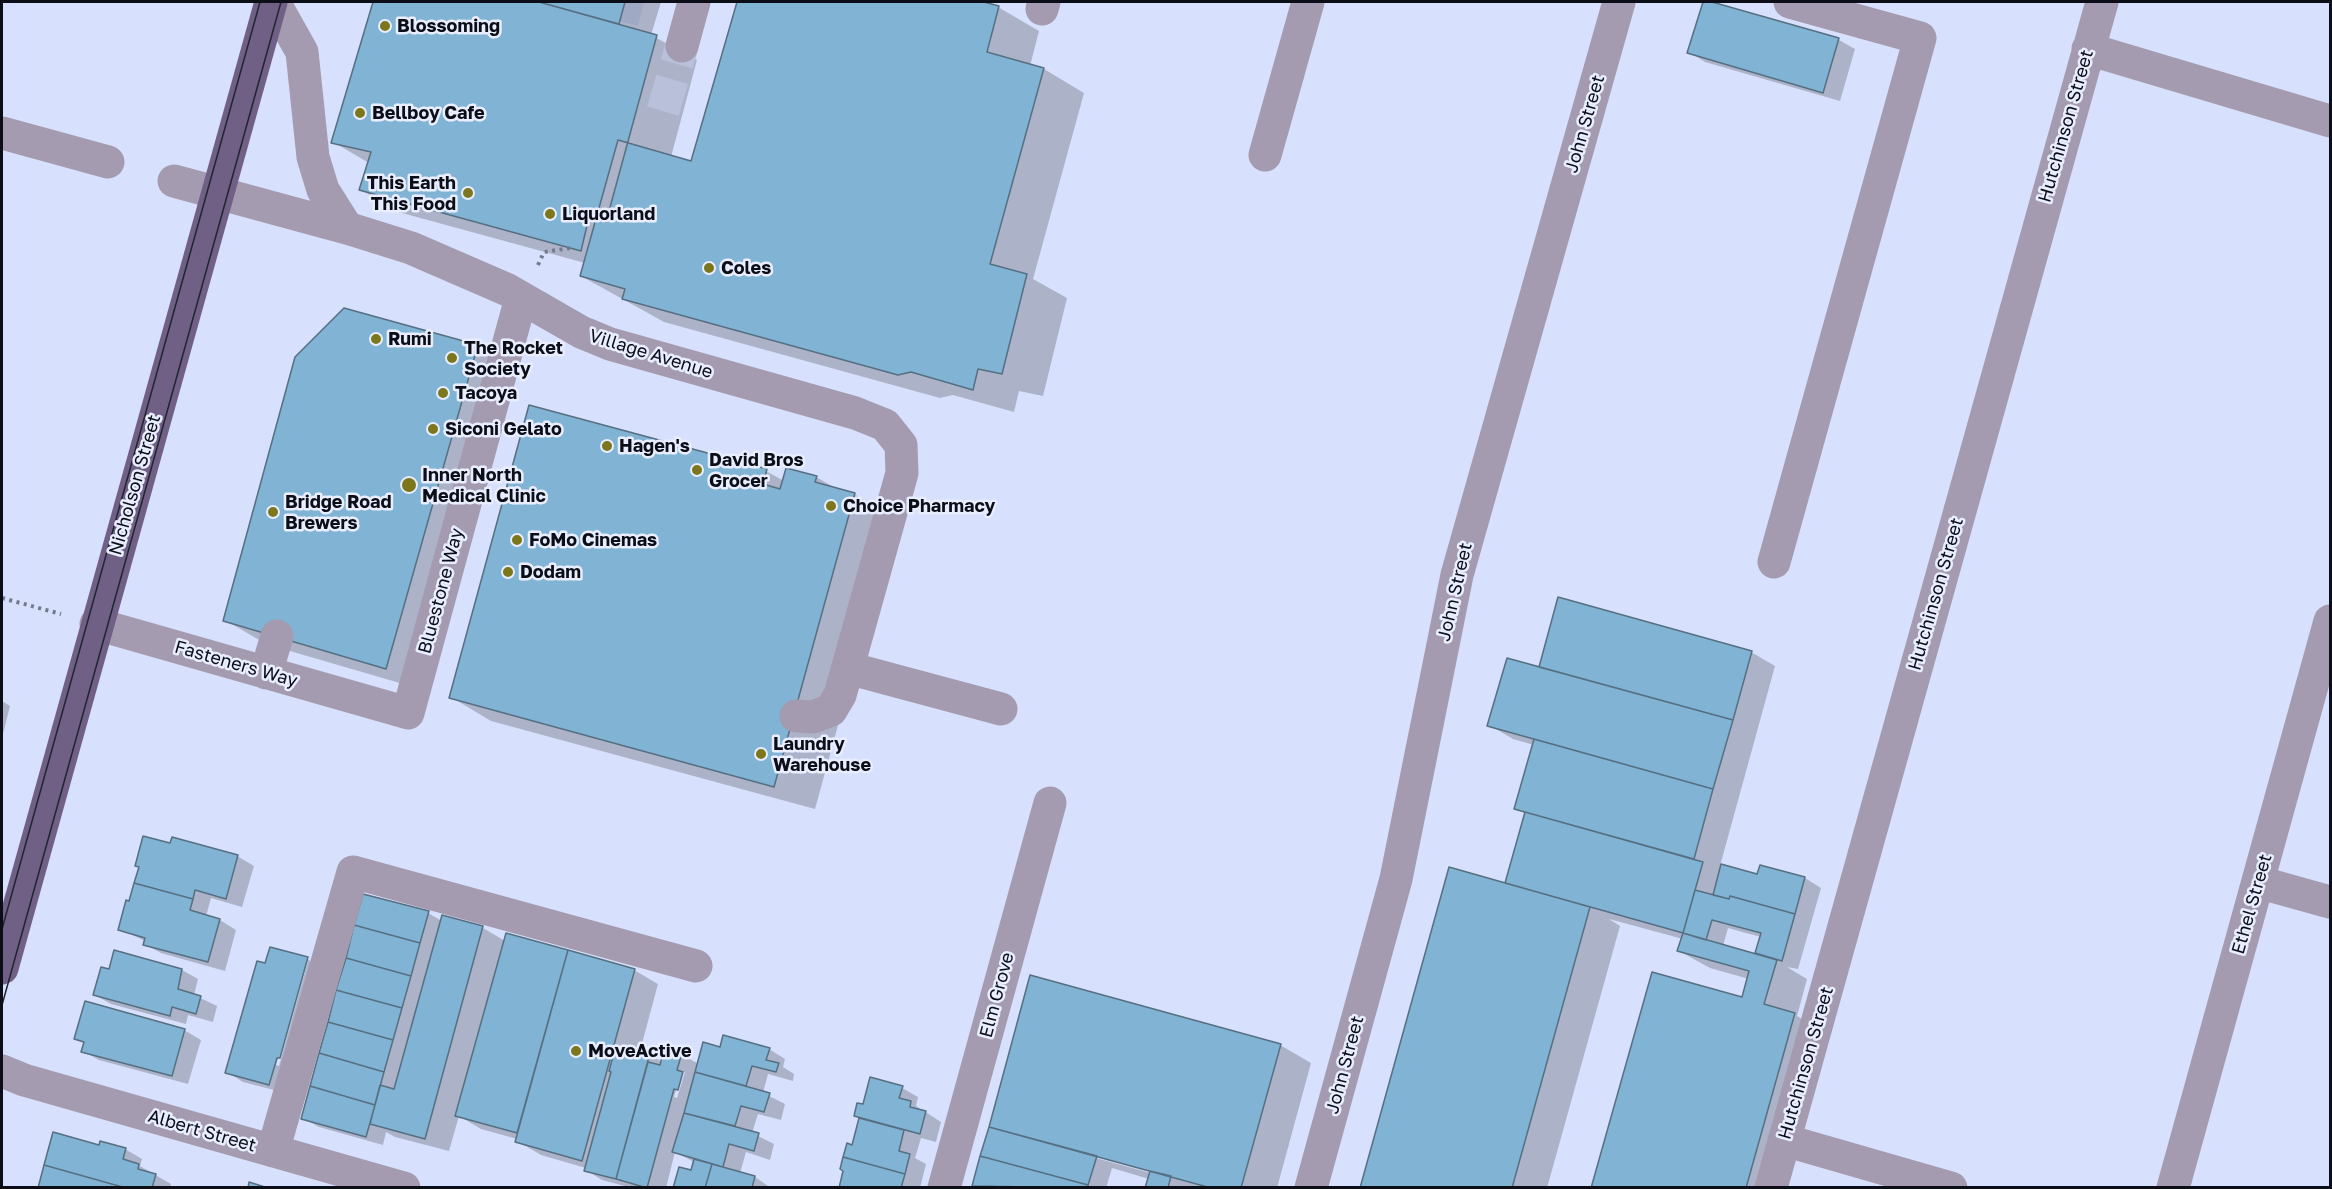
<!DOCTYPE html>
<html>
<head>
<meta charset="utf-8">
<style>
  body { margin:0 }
  #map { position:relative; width:2332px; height:1189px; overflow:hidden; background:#d7e0fc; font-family:"Golos Text",sans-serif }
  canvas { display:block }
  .frame { position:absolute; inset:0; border:3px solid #0b0e17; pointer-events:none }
</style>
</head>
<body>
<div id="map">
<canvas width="2332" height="1189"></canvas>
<div class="frame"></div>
</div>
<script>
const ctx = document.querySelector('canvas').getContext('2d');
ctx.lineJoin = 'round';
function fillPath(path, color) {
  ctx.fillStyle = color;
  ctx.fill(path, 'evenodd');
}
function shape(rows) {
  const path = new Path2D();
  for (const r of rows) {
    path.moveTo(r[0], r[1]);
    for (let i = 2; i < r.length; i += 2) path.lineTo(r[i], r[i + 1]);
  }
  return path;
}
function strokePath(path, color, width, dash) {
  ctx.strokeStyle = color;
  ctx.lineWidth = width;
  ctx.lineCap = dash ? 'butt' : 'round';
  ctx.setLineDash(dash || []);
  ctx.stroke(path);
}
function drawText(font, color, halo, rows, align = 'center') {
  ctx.font = font + ' "Golos Text",sans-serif';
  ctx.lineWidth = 5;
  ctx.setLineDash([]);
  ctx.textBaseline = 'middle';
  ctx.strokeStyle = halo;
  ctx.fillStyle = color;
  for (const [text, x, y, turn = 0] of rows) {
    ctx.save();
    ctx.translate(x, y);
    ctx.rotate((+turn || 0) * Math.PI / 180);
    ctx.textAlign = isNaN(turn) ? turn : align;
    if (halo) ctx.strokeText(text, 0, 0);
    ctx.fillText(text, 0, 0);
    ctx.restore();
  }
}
const built = shape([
  [547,2,644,2,638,26]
]);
const shadow = shape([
  [375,2,533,2,545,5,541,2,661,2,651,35,697,60,671,157,692,162,739,2,979,2,998,7,1039,31,1030,66,1044,69,1084,93,1033,279,1067,298,1043,396,1019,391,1014,412,953,395,940,398,664,322,581,276,585,263,402,213,361,190,369,163,333,142],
  [1704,2,1839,40,1855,49,1840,101,1705,62,1689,52],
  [477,347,518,370,427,691,266,644,225,620],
  [766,471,784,481,816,477,839,490,854,494,895,518,815,809,491,721,451,697],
  [1751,652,1775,666,1720,866,1758,876,1805,878,1821,888,1798,969,1787,967,1807,979,1797,1016,1825,1032,1781,1188,1593,1188,1743,999,1749,979,1710,968,1679,951,1683,939,1609,919,1620,926,1547,1188,1361,1188,1506,885,1526,814,1516,808,1534,745,1513,739,1489,725,1540,669],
  [1728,928,1761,937,1757,952,1763,956,1723,946],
  [2,701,10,706,2,738],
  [171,845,237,856,254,866,242,907,211,898,206,916,220,920,236,930,225,971,161,953,144,944,145,941,120,929,130,903],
  [428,913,442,921,443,917,483,928,505,941,507,934,634,970,658,984,640,1051,663,1062,665,1051,682,1055,699,1064,721,1049,769,1049,785,1059,783,1067,794,1074,793,1081,768,1074,763,1093,785,1104,781,1120,758,1114,752,1133,774,1144,770,1160,746,1152,740,1173,755,1177,771,1188,675,1188,692,1172,694,1162,675,1152,666,1188,632,1188,602,1180,586,1170,586,1168,541,1155,517,1141,517,1139,481,1129,459,1116,449,1151,395,1137,386,1132,383,1145,319,1127,302,1118],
  [681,1072,685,1072,677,1098,674,1097],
  [115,952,182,970,198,979,194,995,217,1006,213,1022,188,1015,186,1024,111,1004,95,995,110,971],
  [307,959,323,968,286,1093,243,1082,227,1072,266,965],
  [305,961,308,961,279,1066,276,1065],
  [1031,977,1280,1045,1311,1063,1277,1188,1147,1188,1149,1179,1112,1168,1106,1188,974,1188],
  [1041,1143,1170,1175,1169,1178],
  [184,1030,201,1040,188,1084,99,1060,83,1051,85,1044,76,1039],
  [902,1088,918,1097,916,1106,941,1122,936,1142,921,1138,915,1158,926,1164,920,1188,840,1188,860,1118,855,1115,864,1106],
  [100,1147,125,1149,142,1159,140,1166,171,1184,170,1188,39,1188]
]);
const building = shape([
  [373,2,539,2,657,35,606,222,589,217,581,251,359,190,371,152,331,143,373,2],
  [539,2,625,2,619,24,539,2],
  [737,2,984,2,999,6,987,52,1044,68,990,264,1027,274,1002,374,978,369,973,390,911,372,898,375,622,299,625,289,580,276,618,140,691,161,737,2],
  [1703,2,1712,2,1839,38,1823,93,1687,53,1703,2],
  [344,308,478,345,386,669,223,621,295,357,344,308],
  [529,405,767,469,763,484,780,489,786,468,817,476,815,482,855,493,774,787,449,698,529,405],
  [1558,597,1752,651,1733,720,1539,667,1558,597],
  [1507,658,1733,720,1713,789,1487,726,1507,658],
  [1534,739,1713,789,1694,859,1514,809,1534,739],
  [1525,812,1703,862,1683,933,1505,883,1525,812],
  [143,836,170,843,172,837,238,855,226,899,195,890,193,899,134,883,139,867,135,866,143,836],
  [1721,864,1757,874,1760,865,1805,877,1795,914,1730,896,1729,899,1713,895,1721,864],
  [1449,867,1590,907,1512,1188,1360,1188,1449,867],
  [134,883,193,899,190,910,220,919,208,962,143,945,145,938,118,930,126,900,129,901,134,883],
  [1695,890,1729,899,1730,896,1795,914,1782,961,1755,953,1761,933,1712,920,1706,940,1683,933,1695,890],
  [363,894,429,911,420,943,354,925,363,894],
  [442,915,483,926,425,1139,370,1124,380,1085,394,1089,442,915],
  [354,925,420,943,411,976,346,958,354,925],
  [506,933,568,950,517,1133,455,1116,506,933],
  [1683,933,1777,960,1764,1004,1795,1013,1746,1188,1591,1188,1652,972,1742,997,1749,971,1677,951,1683,933],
  [270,947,308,957,280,1058,277,1058,269,1085,225,1073,257,961,265,963,270,947],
  [114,950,182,969,178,989,201,996,196,1014,172,1007,170,1016,93,995,101,967,109,969,114,950],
  [568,950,635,969,582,1161,515,1142,568,950],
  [346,958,411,976,402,1008,336,990,346,958],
  [1030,975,1281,1044,1241,1188,1211,1188,989,1127,1030,975],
  [336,990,402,1008,393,1040,328,1022,336,990],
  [85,1001,185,1029,172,1076,81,1052,84,1042,74,1039,85,1001],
  [328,1022,393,1040,384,1072,319,1053,328,1022],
  [723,1035,770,1048,766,1060,779,1063,776,1072,752,1066,746,1086,695,1072,703,1042,720,1047,723,1035],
  [626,1046,650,1053,616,1179,584,1171,611,1072,609,1071,614,1053,623,1055,626,1046],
  [664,1049,682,1053,677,1070,683,1072,678,1090,674,1089,647,1188,616,1179,648,1062,660,1065,664,1049],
  [319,1053,384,1072,375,1105,310,1086,319,1053],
  [695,1072,770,1093,764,1112,741,1106,735,1126,684,1113,695,1072],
  [870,1077,903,1086,899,1098,911,1101,910,1107,926,1111,920,1134,854,1116,857,1103,863,1104,870,1077],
  [310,1086,375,1105,366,1137,301,1119,310,1086],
  [684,1113,759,1133,754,1151,729,1144,723,1167,672,1152,684,1113],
  [859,1118,904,1130,899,1151,910,1154,905,1174,843,1157,847,1143,852,1145,859,1118],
  [989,1127,1097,1156,1088,1185,980,1156,989,1127],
  [53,1132,99,1145,100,1141,126,1148,123,1159,139,1164,138,1169,156,1174,152,1188,126,1188,44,1165,53,1132],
  [980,1156,1088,1185,1088,1188,972,1186,980,1156],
  [843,1157,905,1174,901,1188,839,1188,843,1171,840,1169,843,1157],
  [694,1159,712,1164,705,1188,673,1188,679,1167,691,1170,694,1159],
  [712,1164,755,1176,752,1188,705,1188,712,1164],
  [44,1165,126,1188,38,1188,44,1165],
  [1150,1171,1171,1176,1168,1188,1145,1188,1150,1171],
  [249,1182,268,1188,248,1188,249,1182]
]);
const minorTunnel = shape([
  [663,111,682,46]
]);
const path = shape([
  [538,265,544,252,570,248],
  [2,598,61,614]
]);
const minor = shape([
  [274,2,302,52,313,157,323,190,347,228],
  [1042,9,1044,2],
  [682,46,694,2],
  [2088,49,2330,121],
  [2,133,108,162],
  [1265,155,1308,2],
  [174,181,347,228,411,248,508,290,581,332,610,344,855,413,885,425,901,445,902,473,840,695,831,710,813,717,796,716],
  [1774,562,1920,38,1790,2],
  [96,624,408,713,521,298],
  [848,668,1001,709],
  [266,673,277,636],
  [2258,882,2330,902],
  [2,1071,24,1080,404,1188],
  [1784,1140,1951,1188],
  [273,1151,353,872,696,966],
  [944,1188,1050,803],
  [1311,1188,1396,879,1457,575,1619,2],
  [1771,1188,2102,2],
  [2173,1188,2330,621]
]);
const major = shape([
  [2,968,271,2]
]);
const tram = shape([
  [2,929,260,2],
  [2,1005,281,2]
]);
const markers = [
  [385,26,6,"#7c771c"],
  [360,113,6,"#7c771c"],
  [468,193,6,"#7c771c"],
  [550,214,6,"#7c771c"],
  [709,268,6,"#7c771c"],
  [376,339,6,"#7c771c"],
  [452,358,6,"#7c771c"],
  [443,393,6,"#7c771c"],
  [433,429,6,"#7c771c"],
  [607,446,6,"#7c771c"],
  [697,470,6,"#7c771c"],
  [409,485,8,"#7c771c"],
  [831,506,6,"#7c771c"],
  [273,512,6,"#7c771c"],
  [517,540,6,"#7c771c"],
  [508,572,6,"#7c771c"],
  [761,754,6,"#7c771c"],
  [576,1051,6,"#7c771c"]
];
const poiNames = [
  ["Blossoming",397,26],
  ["Bellboy Cafe",372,113],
  ["This Earth",456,183,"right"],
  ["This Food",456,204,"right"],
  ["Liquorland",562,214],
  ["Coles",721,268],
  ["Rumi",388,339],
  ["The Rocket",464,348],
  ["Society",464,369],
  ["Tacoya",455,393],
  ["Siconi Gelato",445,429],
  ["Hagen's",619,446],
  ["David Bros",709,460],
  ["Grocer",709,481],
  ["Inner North",422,475],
  ["Medical Clinic",422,496],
  ["Bridge Road",285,502],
  ["Brewers",285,523],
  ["Choice Pharmacy",843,506],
  ["FoMo Cinemas",529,540],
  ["Dodam",520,572],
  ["Laundry",773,744],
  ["Warehouse",773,765],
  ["MoveActive",588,1051]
];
const streetNames = [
  ["John Street",1585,124,-74],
  ["Hutchinson Street",2066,126,-74],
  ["Village Avenue",651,354,17],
  ["Nicholson Street",135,485,-74],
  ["Bluestone Way",441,591,-75],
  ["John Street",1455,592,-77],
  ["Hutchinson Street",1936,594,-74],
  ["Fasteners Way",236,664,16],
  ["Ethel Street",2252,904,-74],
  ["Elm Grove",997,995,-75],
  ["Hutchinson Street",1806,1063,-74],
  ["John Street",1345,1065,-75],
  ["Albert Street",202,1131,16]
];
fillPath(built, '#c9d4f6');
fillPath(shadow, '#0003');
fillPath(building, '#81b3d4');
strokePath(building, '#566f81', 1.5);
strokePath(minorTunnel, '#b8c0da', 33, [33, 16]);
strokePath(path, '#747a8d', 4, [3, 4.5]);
strokePath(minor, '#a49bb0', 33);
strokePath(major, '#716085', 33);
strokePath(tram, '#212530', 1.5);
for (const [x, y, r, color] of markers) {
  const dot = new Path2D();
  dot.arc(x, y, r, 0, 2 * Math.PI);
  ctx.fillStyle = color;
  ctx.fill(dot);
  strokePath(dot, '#e8edff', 2);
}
drawText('bold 18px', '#0b0e17', '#e8edff', poiNames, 'left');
drawText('18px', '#0b0e17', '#e8edff', streetNames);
</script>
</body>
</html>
